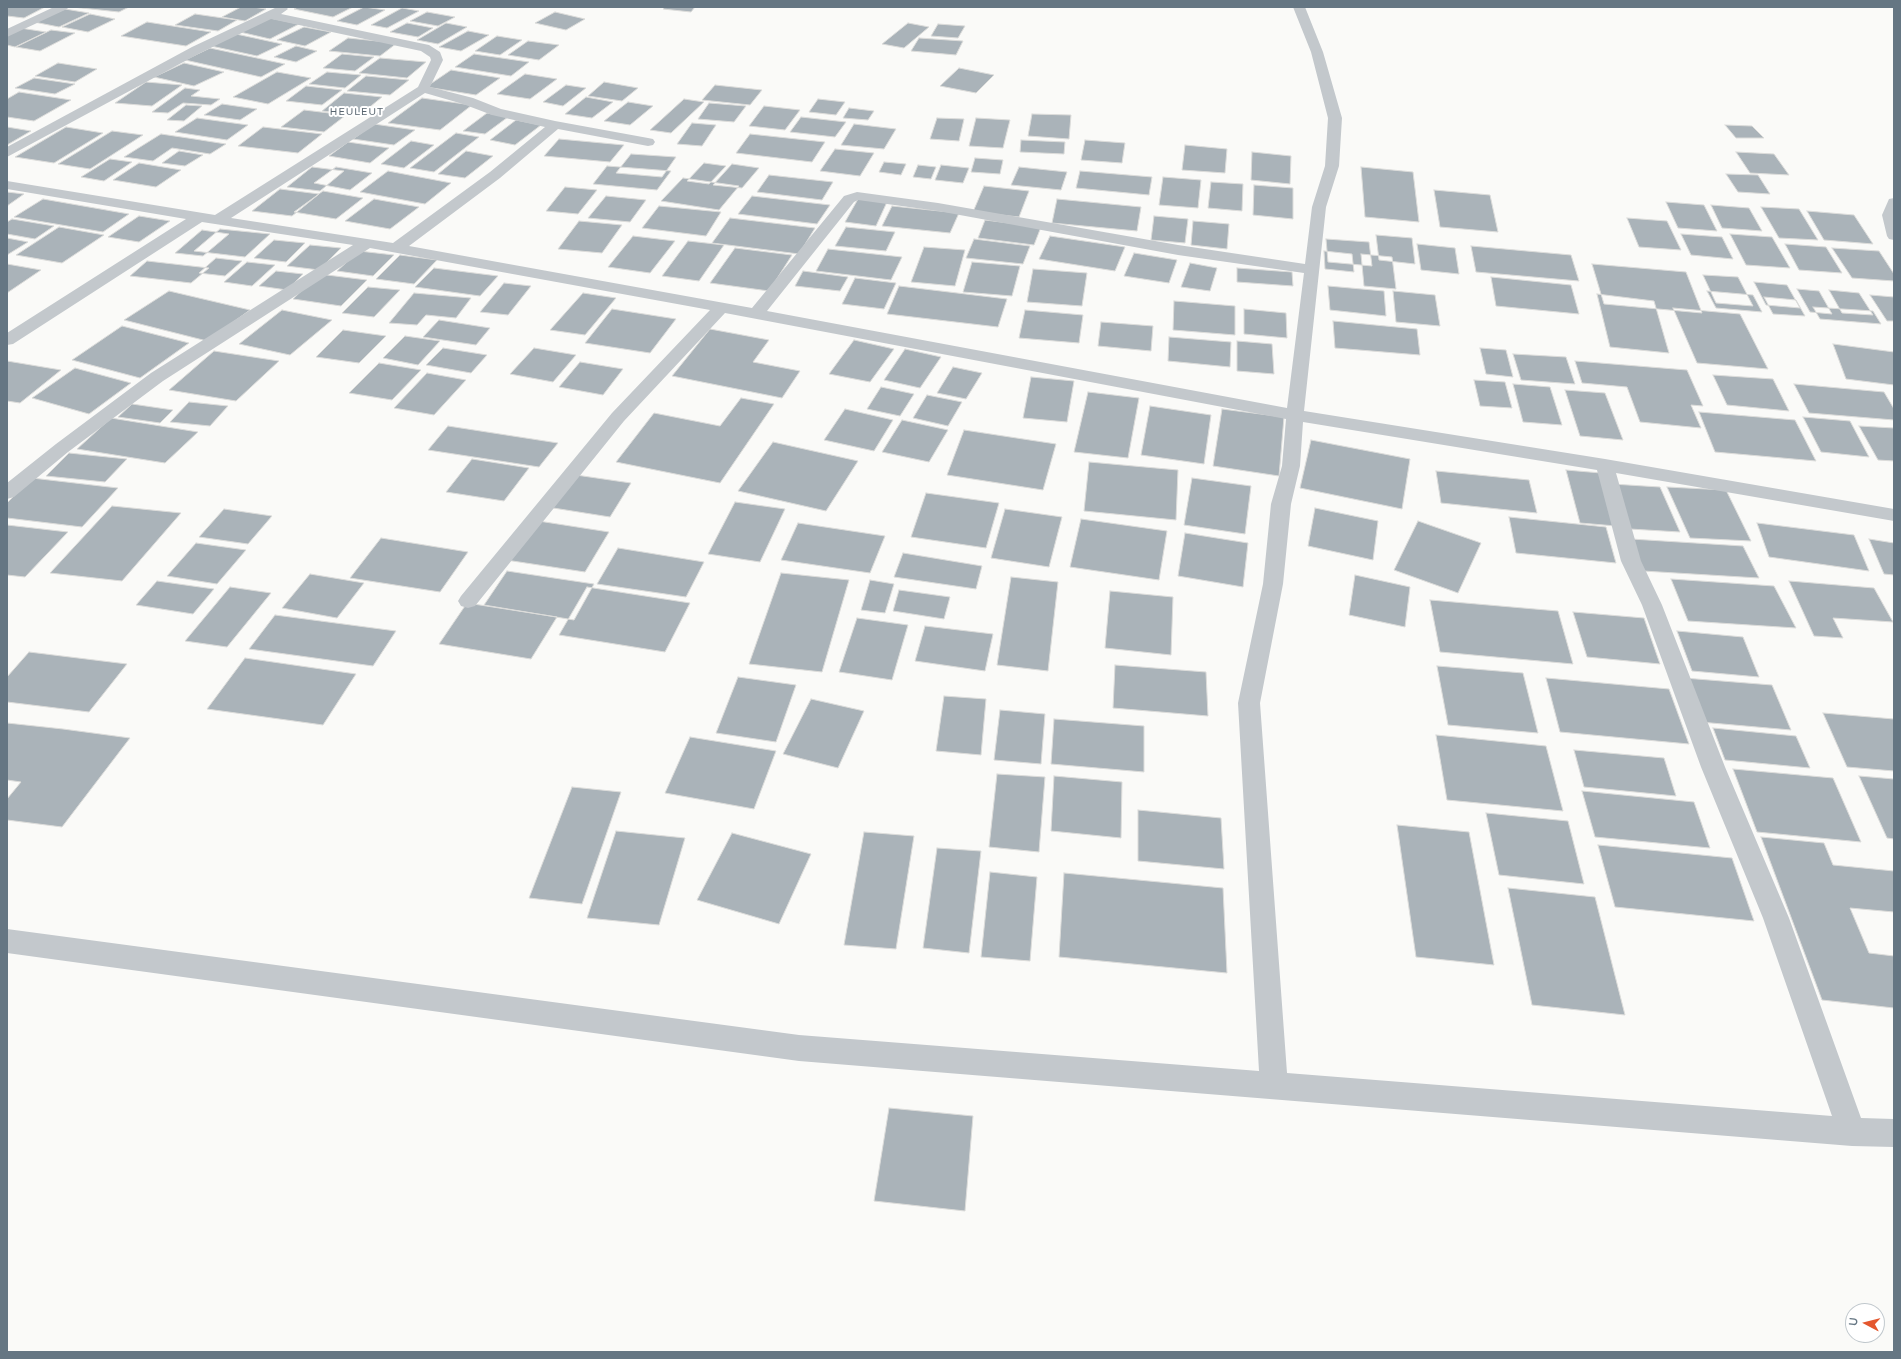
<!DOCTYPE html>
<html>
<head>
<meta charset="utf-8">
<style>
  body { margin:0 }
  #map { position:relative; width:1901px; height:1359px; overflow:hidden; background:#fafaf8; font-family:"Varela Round",sans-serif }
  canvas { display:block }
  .frame { position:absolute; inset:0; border:8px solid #657683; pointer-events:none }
  .north { position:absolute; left:1845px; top:1303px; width:40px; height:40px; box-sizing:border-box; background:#fff; border:1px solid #c1c8cd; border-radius:50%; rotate:277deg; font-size:11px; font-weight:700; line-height:16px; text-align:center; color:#657683 }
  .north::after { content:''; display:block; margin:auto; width:14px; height:18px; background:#e4572e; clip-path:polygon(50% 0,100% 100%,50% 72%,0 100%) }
</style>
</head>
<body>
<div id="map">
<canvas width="1901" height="1359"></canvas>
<div class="frame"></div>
<div class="north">U</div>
</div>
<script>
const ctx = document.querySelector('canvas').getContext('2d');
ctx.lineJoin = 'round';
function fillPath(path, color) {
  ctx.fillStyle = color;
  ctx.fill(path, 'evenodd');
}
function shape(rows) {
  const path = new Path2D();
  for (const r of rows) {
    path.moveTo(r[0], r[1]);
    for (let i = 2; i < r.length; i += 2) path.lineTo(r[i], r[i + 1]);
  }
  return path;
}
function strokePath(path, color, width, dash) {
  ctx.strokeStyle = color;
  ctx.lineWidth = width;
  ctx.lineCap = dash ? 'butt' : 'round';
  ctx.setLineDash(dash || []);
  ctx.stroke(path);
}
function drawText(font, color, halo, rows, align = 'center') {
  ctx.font = font + ' "Varela Round",sans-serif';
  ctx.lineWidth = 4;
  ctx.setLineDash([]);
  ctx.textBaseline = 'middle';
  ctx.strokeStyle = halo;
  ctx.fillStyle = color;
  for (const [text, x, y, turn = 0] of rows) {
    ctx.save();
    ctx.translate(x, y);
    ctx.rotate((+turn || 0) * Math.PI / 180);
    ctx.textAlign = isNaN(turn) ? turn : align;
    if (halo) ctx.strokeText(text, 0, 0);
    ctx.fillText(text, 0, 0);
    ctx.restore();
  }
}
const building = shape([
  [7,7,45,7,24,18,7,16,7,7],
  [72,7,129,7,119,12,72,7],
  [241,7,253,7,266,9,245,21,222,17,241,7],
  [298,7,353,7,333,17,294,9,298,7],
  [364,7,385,10,357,25,337,21,364,7],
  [665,7,695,7,691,12,663,9,665,7],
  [402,8,419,11,387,28,371,25,402,8],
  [65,9,89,13,59,27,34,22,65,9],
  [427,12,455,17,438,26,410,21,427,12],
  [555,12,585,19,566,30,535,23,555,12],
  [90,14,115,19,88,32,62,27,90,14],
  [195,14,237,20,218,31,175,25,195,14],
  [270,18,299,24,270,39,240,32,270,18],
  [147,22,211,32,186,46,121,36,147,22],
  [407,23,433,28,418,37,390,32,407,23],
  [446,23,467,27,438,44,417,40,446,23],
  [908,23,929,27,904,48,882,44,908,23],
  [938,24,965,26,958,38,931,36,938,24],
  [304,27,331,32,305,46,277,40,304,27],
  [20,28,46,32,15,47,7,45,7,34,20,28],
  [51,30,75,33,40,51,16,47,51,30],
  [468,31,489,35,461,51,439,47,468,31],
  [236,34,282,44,257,56,211,46,236,34],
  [497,36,522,40,500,55,475,51,497,36],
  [348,38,397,43,380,56,329,51,348,38],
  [919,38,963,41,956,55,911,51,919,38],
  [528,41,559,45,539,60,508,55,528,41],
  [296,46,317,51,296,62,274,57,296,46],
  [210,48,285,64,261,77,185,60,210,48],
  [342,54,374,57,355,71,323,68,342,54],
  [474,54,529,62,511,76,455,67,474,54],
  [380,58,426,62,407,78,359,73,380,58],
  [58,63,97,69,75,82,35,76,58,63],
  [184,63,224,72,194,86,154,77,184,63],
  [959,68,994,75,976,93,940,86,959,68],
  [451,70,500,78,476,95,426,87,451,70],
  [277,72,311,78,268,104,233,97,277,72],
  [327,72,361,75,345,88,309,84,327,72],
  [525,74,557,79,530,99,497,94,525,74],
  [366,76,409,80,390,95,347,91,366,76],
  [34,78,75,84,55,94,15,88,34,78],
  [146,82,182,85,152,106,115,103,146,82],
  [604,82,638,88,622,101,588,96,604,82],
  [566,85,586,88,563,106,543,102,566,85],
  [715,85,762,90,750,105,702,100,715,85],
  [306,86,342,90,322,105,286,101,306,86],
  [185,88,200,90,191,96,220,99,211,105,183,103,168,113,152,112,185,88],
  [19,92,71,100,34,121,7,117,7,99,19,92],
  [344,93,382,97,360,115,322,111,344,93],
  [586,97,613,102,592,118,565,114,586,97],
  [422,98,472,105,440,130,388,123,422,98],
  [684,99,704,102,671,133,650,130,684,99],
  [818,99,845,102,836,115,809,112,818,99],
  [628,102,653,106,630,125,604,121,628,102],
  [709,103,746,106,734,122,698,119,709,103],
  [222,104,257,109,240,120,204,115,222,104],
  [186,105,202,106,184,121,167,120,186,105],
  [764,106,800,110,785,130,749,126,764,106],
  [849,108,874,111,868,120,843,118,849,108],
  [304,110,346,115,324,132,281,127,304,110],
  [487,113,508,117,485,134,463,131,487,113],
  [1032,114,1071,115,1069,139,1028,136,1032,114],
  [801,117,846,122,835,137,790,132,801,117],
  [197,118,248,125,227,140,175,132,197,118],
  [937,118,964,119,959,141,930,139,937,118],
  [976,118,1010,120,1003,148,969,146,976,118],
  [516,120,541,125,515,145,490,140,516,120],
  [692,123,716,125,702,146,677,144,692,123],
  [374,124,415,130,394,145,353,139,374,124],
  [854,124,896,129,884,149,841,145,854,124],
  [1725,125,1752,126,1764,138,1736,138,1725,125],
  [7,127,31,131,7,145,7,127],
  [66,127,103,133,54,163,15,157,66,127],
  [263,127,322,134,298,153,238,146,263,127],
  [112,131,143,135,90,169,58,164,112,131],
  [456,133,479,137,434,172,410,168,456,133],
  [161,134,188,138,226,144,210,154,172,148,153,161,124,157,161,134],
  [750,134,825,142,812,162,736,153,750,134],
  [559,139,624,145,610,162,544,156,559,139],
  [1021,140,1065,142,1064,154,1020,152,1021,140],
  [1085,140,1125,143,1122,163,1081,160,1085,140],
  [411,141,434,145,404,168,381,164,411,141],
  [348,142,389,148,370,163,329,156,348,142],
  [1185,145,1227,149,1225,173,1182,170,1185,145],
  [835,149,874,153,860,176,820,171,835,149],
  [179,151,203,155,185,166,162,163,179,151],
  [466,151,493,156,465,178,438,174,466,151],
  [1252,152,1291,156,1290,184,1251,180,1252,152],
  [1736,152,1774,154,1789,175,1750,173,1736,152],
  [631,154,676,157,662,177,616,173,631,154],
  [975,158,1003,160,1000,174,971,172,975,158],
  [110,159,132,162,104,181,81,177,110,159],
  [884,162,906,164,901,175,879,172,884,162],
  [139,163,181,170,156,187,113,180,139,163],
  [704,163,726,166,709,184,687,181,704,163],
  [732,164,759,168,742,188,713,185,732,164],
  [918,165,936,167,931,179,913,177,918,165],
  [941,165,969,168,963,183,935,180,941,165],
  [607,166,671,171,657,190,593,184,607,166],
  [312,167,344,171,320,191,287,187,312,167],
  [336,167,372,173,350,190,314,183,336,167],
  [1019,167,1067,172,1061,190,1011,185,1019,167],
  [1361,167,1413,172,1419,222,1365,217,1361,167],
  [388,171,451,183,425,204,360,192,388,171],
  [1080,171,1152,177,1149,195,1076,188,1080,171],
  [1726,174,1758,175,1770,194,1738,192,1726,174],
  [769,175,833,182,822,200,757,192,769,175],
  [1163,177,1201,180,1198,208,1159,205,1163,177],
  [683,178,739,186,719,210,661,201,683,178],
  [1211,182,1243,184,1242,211,1208,208,1211,182],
  [1254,185,1293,188,1293,219,1253,215,1254,185],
  [984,186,1029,191,1019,217,973,212,984,186],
  [565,187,597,190,578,214,546,211,565,187],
  [280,189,319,194,292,216,252,211,280,189],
  [1434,190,1490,195,1498,232,1440,227,1434,190],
  [323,191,363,198,336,219,294,212,323,191],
  [7,192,24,194,7,206,7,192],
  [606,196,646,200,630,222,588,218,606,196],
  [752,196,830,205,817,224,738,214,752,196],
  [43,199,129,214,103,232,14,217,43,199],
  [374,199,419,207,390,229,345,221,374,199],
  [858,199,887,202,876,226,845,222,858,199],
  [1057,199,1141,207,1137,231,1052,223,1057,199],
  [1666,202,1704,205,1717,231,1678,228,1666,202],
  [1711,205,1749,208,1762,231,1722,228,1711,205],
  [659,206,721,212,706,236,642,228,659,206],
  [892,206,959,213,950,233,882,226,892,206],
  [1761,207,1799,209,1818,240,1779,238,1761,207],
  [1807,211,1854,215,1873,244,1824,240,1807,211],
  [139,216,170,221,139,242,108,237,139,216],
  [1154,216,1188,219,1185,243,1151,240,1154,216],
  [730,218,815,228,799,254,712,243,730,218],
  [1627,218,1667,221,1681,250,1639,247,1627,218],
  [12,219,54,226,35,239,7,234,7,222,12,219],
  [985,220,1041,227,1034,245,978,238,985,220],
  [579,221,622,225,602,253,558,249,579,221],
  [1193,221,1229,224,1227,249,1191,245,1193,221],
  [59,227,104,235,62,263,16,255,59,227],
  [846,227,895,232,886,251,835,246,846,227],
  [220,229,270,234,245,257,194,251,220,229],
  [202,230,229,234,203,256,175,253,202,230],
  [1681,234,1722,237,1733,259,1691,255,1681,234],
  [1730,234,1772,237,1790,268,1746,265,1730,234],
  [1376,235,1412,238,1415,264,1379,260,1376,235],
  [633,236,675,241,650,273,608,267,633,236],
  [1050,236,1125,247,1115,271,1039,259,1050,236],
  [7,238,28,242,7,255,7,238],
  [974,239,1030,246,1023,264,966,258,974,239],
  [1326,239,1369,242,1372,266,1328,262,1326,239],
  [274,240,305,243,286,262,254,258,274,240],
  [688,241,724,245,699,281,662,276,688,241],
  [1417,244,1455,248,1459,274,1421,270,1417,244],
  [1785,244,1826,247,1842,273,1799,270,1785,244],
  [310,245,341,248,319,270,287,266,310,245],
  [1471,246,1571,255,1579,281,1476,272,1471,246],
  [924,247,965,250,955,286,911,282,924,247],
  [735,248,792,255,769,291,710,283,735,248],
  [1832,248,1879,251,1894,274,1894,281,1852,278,1832,248],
  [828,249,902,257,891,280,816,271,828,249],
  [359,251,394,255,373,276,337,271,359,251],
  [1324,251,1352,254,1354,272,1325,269,1324,251],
  [1134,253,1177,260,1169,283,1124,276,1134,253],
  [1361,254,1392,257,1396,289,1364,286,1361,254],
  [400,255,437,260,414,284,376,279,400,255],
  [216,258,242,261,225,276,199,273,216,258],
  [147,261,209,268,191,283,130,276,147,261],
  [247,262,275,265,252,286,224,282,247,262],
  [972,262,1020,266,1012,296,963,292,972,262],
  [1190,263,1217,268,1210,291,1181,287,1190,263],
  [7,264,41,270,7,293,7,264],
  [1592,264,1686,272,1702,313,1604,304,1592,264],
  [434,268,498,276,480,296,415,287,434,268],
  [1237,268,1292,272,1293,286,1237,282,1237,268],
  [1033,269,1087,273,1082,306,1027,302,1033,269],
  [276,271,303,274,287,290,259,286,276,271],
  [803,271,848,277,840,291,795,286,803,271],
  [319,274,367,280,341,306,293,299,319,274],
  [1703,275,1738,277,1753,306,1716,303,1703,275],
  [1491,277,1571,285,1579,314,1496,306,1491,277],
  [855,278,896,283,884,309,842,304,855,278],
  [1754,282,1787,285,1800,308,1766,305,1754,282],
  [504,283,531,286,508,315,480,312,504,283],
  [899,286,1007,299,998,327,887,314,899,286],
  [1328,286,1384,291,1386,316,1330,310,1328,286],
  [368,287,400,290,374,317,342,313,368,287],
  [1797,289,1819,291,1832,314,1810,312,1797,289],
  [1829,290,1859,293,1873,315,1842,313,1829,290],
  [169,291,250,310,207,341,124,320,169,291],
  [1393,291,1435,295,1440,326,1396,322,1393,291],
  [1707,291,1753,295,1762,312,1716,308,1707,291],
  [414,293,471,298,456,318,426,315,417,325,389,323,414,293],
  [583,293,616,298,585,335,550,330,583,293],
  [1597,294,1654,301,1669,353,1610,347,1597,294],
  [1870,295,1894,297,1894,321,1887,321,1870,295],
  [1764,297,1796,300,1805,316,1773,314,1764,297],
  [1174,301,1235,306,1235,335,1173,330,1174,301],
  [1813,307,1873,311,1881,324,1820,319,1813,307],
  [1673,308,1740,314,1768,369,1697,363,1673,308],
  [612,309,676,319,650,353,585,343,612,309],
  [1244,309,1286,313,1287,338,1244,334,1244,309],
  [282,310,332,320,290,355,239,344,282,310],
  [1025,310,1083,315,1079,343,1019,338,1025,310],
  [439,320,490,328,476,345,423,337,439,320],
  [1333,321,1417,329,1420,355,1335,348,1333,321],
  [1101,322,1153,326,1151,351,1098,346,1101,322],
  [122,326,189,343,140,378,72,360,122,326],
  [710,329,769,340,753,362,800,371,782,398,672,376,710,329],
  [343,330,386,336,359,363,316,357,343,330],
  [405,336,440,341,418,365,383,358,405,336],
  [1169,337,1231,342,1230,367,1168,361,1169,337],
  [854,340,894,349,870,382,829,374,854,340],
  [1237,341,1272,344,1274,374,1237,371,1237,341],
  [1833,344,1894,352,1894,385,1846,379,1833,344],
  [443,348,487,355,471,373,426,365,443,348],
  [534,348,576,355,553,382,510,374,534,348],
  [1480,348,1506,350,1513,377,1486,374,1480,348],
  [905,349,941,357,920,388,884,380,905,349],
  [214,351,279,361,236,401,169,390,214,351],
  [1513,354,1566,357,1575,384,1521,380,1513,354],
  [7,361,61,370,20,403,7,401,7,361],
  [1575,361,1687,370,1703,406,1691,405,1701,428,1640,422,1627,387,1582,383,1575,361],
  [580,362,623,369,603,395,559,387,580,362],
  [379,363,421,370,392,400,349,393,379,363],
  [953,367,982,373,966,399,937,393,953,367],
  [75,368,131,383,89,414,32,398,75,368],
  [427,373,466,380,434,415,394,408,427,373],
  [1713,375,1773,379,1789,411,1727,405,1713,375],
  [1031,377,1074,381,1067,422,1023,418,1031,377],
  [1474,380,1505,382,1512,408,1480,406,1474,380],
  [1513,384,1550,387,1562,425,1523,422,1513,384],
  [1794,384,1884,392,1894,409,1894,420,1809,413,1794,384],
  [881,387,914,394,900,416,867,409,881,387],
  [1565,390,1605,393,1623,440,1580,436,1565,390],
  [1088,392,1139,398,1128,458,1074,452,1088,392],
  [927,395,962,402,948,426,913,418,927,395],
  [741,398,774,404,720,483,616,462,654,413,720,426,741,398],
  [189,402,228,406,210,426,170,422,189,402],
  [132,404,173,410,160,423,118,417,132,404],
  [1150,406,1211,415,1204,464,1141,455,1150,406],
  [845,409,893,420,874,451,824,440,845,409],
  [1222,409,1284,417,1279,476,1213,466,1222,409],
  [1699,412,1795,420,1816,461,1715,452,1699,412],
  [1803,417,1850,421,1869,457,1821,452,1803,417],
  [111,418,198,432,165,463,77,449,111,418],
  [902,420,948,430,929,462,882,452,902,420],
  [448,426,558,443,539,467,428,450,448,426],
  [1859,426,1894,428,1894,461,1878,460,1859,426],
  [964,430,1056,444,1043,490,947,475,964,430],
  [1311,440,1410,459,1402,509,1300,488,1311,440],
  [773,442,858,461,826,511,738,491,773,442],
  [69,453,127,459,105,482,46,476,69,453],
  [472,459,529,468,504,501,446,492,472,459],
  [1089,462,1178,470,1176,520,1084,511,1089,462],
  [1566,470,1601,473,1616,526,1580,523,1566,470],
  [1436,471,1529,480,1537,513,1441,503,1436,471],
  [569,474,631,483,610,517,547,507,569,474],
  [32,478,118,488,82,527,7,518,7,503,32,478],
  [1192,478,1251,486,1245,534,1184,525,1192,478],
  [1612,484,1660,487,1680,532,1630,529,1612,484],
  [1667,487,1726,490,1751,541,1690,538,1667,487],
  [926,493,999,503,986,548,911,537,926,493],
  [735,502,785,509,760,562,708,554,735,502],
  [112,506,181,513,122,581,50,573,112,506],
  [1315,508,1378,521,1373,560,1308,546,1315,508],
  [224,509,272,516,248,544,199,537,224,509],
  [1005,509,1062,517,1049,567,991,558,1005,509],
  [1509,517,1606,527,1616,563,1516,553,1509,517],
  [1081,519,1167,531,1159,580,1070,567,1081,519],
  [532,520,609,532,585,572,506,560,532,520],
  [1418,521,1481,543,1458,593,1394,570,1418,521],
  [798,523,885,536,870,573,781,560,798,523],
  [1757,523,1854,535,1869,571,1769,557,1757,523],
  [7,525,68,532,25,577,7,575,7,525],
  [1185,533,1248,543,1243,587,1178,576,1185,533],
  [381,538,468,552,440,592,350,578,381,538],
  [1631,539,1743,546,1759,578,1643,571,1631,539],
  [1869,539,1894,543,1894,575,1884,574,1869,539],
  [196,543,246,550,217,584,167,576,196,543],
  [618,548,704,562,686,597,597,584,618,548],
  [903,553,982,566,976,589,894,577,903,553],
  [507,571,594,584,574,620,484,605,507,571],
  [781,573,849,580,822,672,749,664,781,573],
  [310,574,364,583,337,618,282,608,310,574],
  [1355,575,1410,587,1405,627,1349,615,1355,575],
  [1011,577,1058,582,1048,671,997,665,1011,577],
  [1671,579,1774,586,1796,628,1688,621,1671,579],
  [870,580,894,584,885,613,861,610,870,580],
  [157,581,214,589,193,614,136,605,157,581],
  [1789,581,1874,588,1893,622,1833,618,1843,638,1814,636,1789,581],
  [230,587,271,593,227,647,185,641,230,587],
  [587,587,690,603,665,652,559,635,587,587],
  [899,590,950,597,944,619,893,611,899,590],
  [1110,591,1173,597,1171,655,1105,648,1110,591],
  [1430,600,1558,611,1573,664,1440,652,1430,600],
  [467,603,557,617,531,659,439,644,467,603],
  [1573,612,1644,618,1660,664,1587,657,1573,612],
  [275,615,396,631,373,666,249,649,275,615],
  [857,618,908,625,892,680,839,672,857,618],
  [925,626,993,634,985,671,915,661,925,626],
  [1677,631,1743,637,1759,677,1692,671,1677,631],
  [29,652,127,664,89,712,7,702,7,677,29,652],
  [245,658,356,674,323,725,207,709,245,658],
  [1115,665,1206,672,1208,716,1113,708,1115,665],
  [1437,666,1523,673,1538,733,1448,725,1437,666],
  [738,677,796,685,776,742,716,733,738,677],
  [1546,678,1669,689,1689,744,1560,732,1546,678],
  [1684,678,1772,685,1791,730,1700,722,1684,678],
  [944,696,986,699,981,755,936,751,944,696],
  [811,699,864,711,838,768,783,754,811,699],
  [1000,710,1045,714,1041,764,994,760,1000,710],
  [1823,713,1894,719,1894,771,1847,767,1823,713],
  [1054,719,1144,726,1144,772,1051,764,1054,719],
  [7,723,63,729,130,738,62,827,7,820,7,799,21,782,7,780,7,723],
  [1713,728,1796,736,1810,768,1725,760,1713,728],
  [1436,735,1546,746,1563,811,1447,800,1436,735],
  [690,737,776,751,754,809,665,793,690,737],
  [1574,750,1664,758,1676,796,1584,787,1574,750],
  [1733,769,1833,778,1861,842,1757,832,1733,769],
  [997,774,1045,777,1039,852,989,847,997,774],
  [1054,776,1122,782,1121,838,1051,831,1054,776],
  [1859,776,1894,779,1894,839,1887,838,1859,776],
  [572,787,621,792,582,904,529,898,572,787],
  [1582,791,1694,802,1710,848,1595,837,1582,791],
  [1138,810,1221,818,1224,869,1138,861,1138,810],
  [1486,813,1568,821,1584,884,1499,875,1486,813],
  [1397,825,1469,832,1494,965,1416,957,1397,825],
  [616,831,685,838,659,925,587,918,616,831],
  [864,832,914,836,896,949,844,945,864,832],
  [732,833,811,854,779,924,697,900,732,833],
  [1761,837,1824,843,1833,865,1894,871,1894,912,1850,908,1869,953,1894,956,1894,1008,1822,1000,1761,837],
  [1598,845,1732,858,1754,921,1615,907,1598,845],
  [937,848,981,851,969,953,923,948,937,848],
  [990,872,1037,877,1030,961,981,957,990,872],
  [1064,873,1223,888,1227,973,1059,957,1064,873],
  [1508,888,1595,897,1625,1015,1532,1005,1508,888],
  [889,1108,973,1116,965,1211,874,1201,889,1108]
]);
const street = shape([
  [54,7,69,7,67,9,7,37,7,29,54,7],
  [277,7,286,7,288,9,281,14,429,45,440,52,443,60,430,87,473,98,501,109,555,121,648,138,653,139,655,142,653,145,648,146,558,129,500,178,409,246,752,308,844,196,857,192,938,203,1178,245,1305,264,1312,207,1325,166,1328,118,1311,52,1293,7,1305,7,1323,52,1342,118,1339,166,1326,207,1304,411,1605,459,1894,509,1894,521,1616,473,1641,561,1662,605,1725,767,1789,918,1861,1118,1894,1119,1894,1147,1852,1146,799,1061,7,953,7,929,799,1035,1259,1071,1238,703,1263,584,1271,504,1282,466,1286,419,725,313,624,421,475,606,468,608,461,606,458,601,461,596,612,413,710,310,370,248,163,381,68,452,14,497,7,499,7,483,56,444,151,373,353,245,202,222,13,344,7,345,7,333,186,219,7,189,7,181,215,215,418,87,431,60,430,57,421,51,271,19,200,53,7,157,7,147,192,47,277,7],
  [425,93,463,104,492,115,545,127,490,172,393,243,231,218,425,93],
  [858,200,938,211,1178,255,1304,273,1287,408,767,311,854,202,858,200],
  [1303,422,1597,470,1621,561,1642,605,1701,767,1763,918,1832,1116,1287,1073,1260,703,1283,584,1291,504,1300,466,1303,422],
  [1894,198,1894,240,1889,239,1887,236,1882,215,1889,199,1894,198]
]);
const farQuarternames = [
  ["HEULEUT",357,112]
];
fillPath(building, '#aab3b9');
strokePath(building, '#dcdcda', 1);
fillPath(street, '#c3c8cc');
ctx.letterSpacing = '1px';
drawText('10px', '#57646e', '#fff', farQuarternames);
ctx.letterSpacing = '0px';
</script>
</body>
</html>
